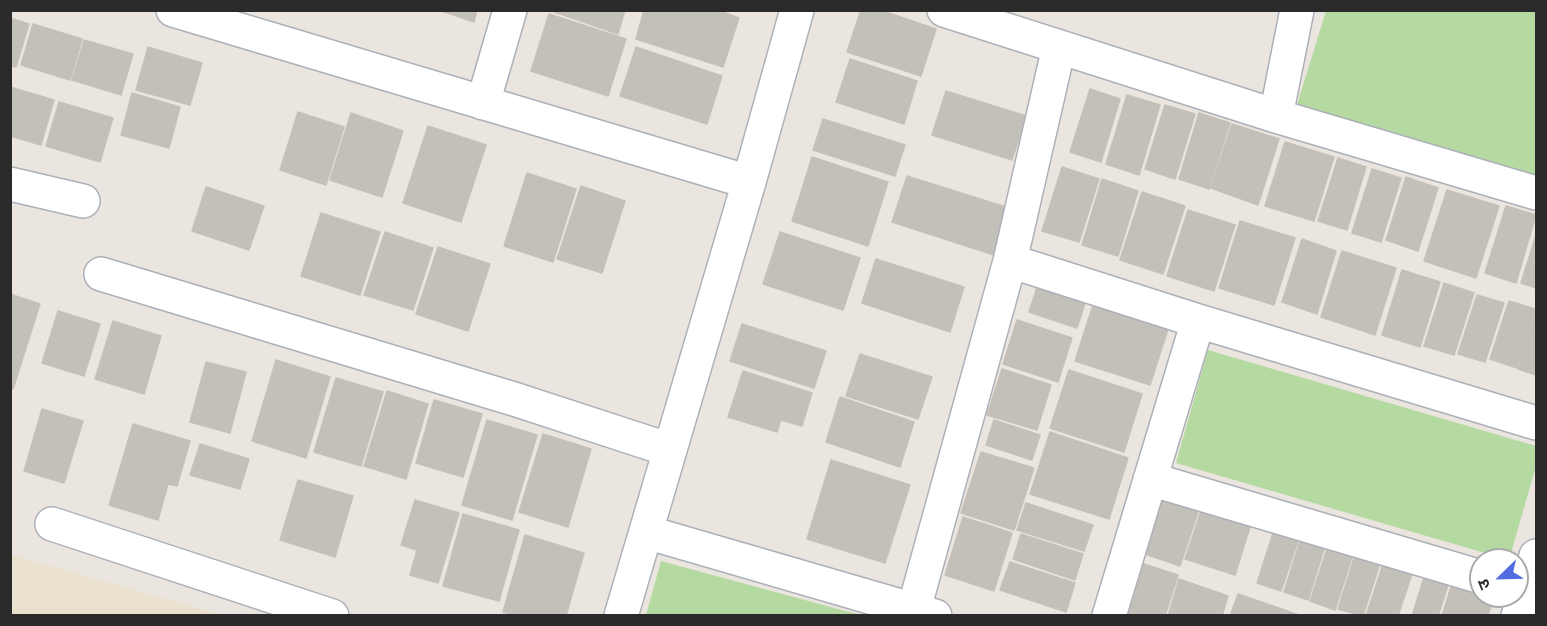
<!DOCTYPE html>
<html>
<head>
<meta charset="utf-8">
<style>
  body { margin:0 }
  #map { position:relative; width:1547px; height:626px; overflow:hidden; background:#eae5de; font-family:Rubik,"Noto Sans Devanagari",sans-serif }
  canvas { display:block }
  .frame { position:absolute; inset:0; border:12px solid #2a2a2a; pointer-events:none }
  .north { position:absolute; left:1469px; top:548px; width:60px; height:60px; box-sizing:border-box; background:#fff; border:2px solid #aaa; border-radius:50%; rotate:247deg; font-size:16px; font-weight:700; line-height:24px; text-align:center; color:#2a2a2a }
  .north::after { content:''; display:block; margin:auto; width:21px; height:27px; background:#526be3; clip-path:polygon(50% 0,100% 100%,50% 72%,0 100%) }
</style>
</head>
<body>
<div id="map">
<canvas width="1547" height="626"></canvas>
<div class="frame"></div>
<div class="north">उ</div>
</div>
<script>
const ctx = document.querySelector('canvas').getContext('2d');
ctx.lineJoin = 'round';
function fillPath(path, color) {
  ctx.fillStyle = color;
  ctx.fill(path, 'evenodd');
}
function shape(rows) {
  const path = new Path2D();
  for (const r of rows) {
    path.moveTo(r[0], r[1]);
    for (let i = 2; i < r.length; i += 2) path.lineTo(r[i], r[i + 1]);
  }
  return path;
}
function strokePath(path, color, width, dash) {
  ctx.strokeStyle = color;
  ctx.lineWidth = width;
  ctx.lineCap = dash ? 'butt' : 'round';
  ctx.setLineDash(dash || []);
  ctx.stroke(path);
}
const education = shape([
  [10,555,11,555,223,615,11,615]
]);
const green = shape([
  [1326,11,1536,11,1536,183,1296,108],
  [1208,350,1536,446,1536,466,1509,560,1176,463],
  [661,561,860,615,646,615]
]);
const building = shape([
  [439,10,477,10,474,22,439,10],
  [549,10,625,10,618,34,549,10],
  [644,10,717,10,739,18,723,67,636,39,644,10],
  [861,10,880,10,936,29,921,76,847,52,861,10],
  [549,14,626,39,608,96,531,71,549,14],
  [10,18,29,24,16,67,10,65,10,18],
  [33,24,82,39,70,80,21,65,33,24],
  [84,40,133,54,121,95,72,80,84,40],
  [148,47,202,63,190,105,136,90,148,47],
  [636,47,722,76,707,124,620,96,636,47],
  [850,59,917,81,904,124,836,102,850,59],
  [10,87,54,100,41,145,10,136,10,87],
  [1090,89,1120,99,1101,162,1070,152,1090,89],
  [946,91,1026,116,1012,160,932,135,946,91],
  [132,93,180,107,169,148,121,135,132,93],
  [1127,95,1160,105,1139,175,1106,164,1127,95],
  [59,102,113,118,100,162,46,146,59,102],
  [1165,105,1195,114,1175,179,1145,169,1165,105],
  [298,112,344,127,326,185,280,170,298,112],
  [351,113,403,131,382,197,330,180,351,113],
  [1199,113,1230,123,1209,189,1179,179,1199,113],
  [823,119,905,145,895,176,813,150,823,119],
  [1232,124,1279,139,1258,205,1211,188,1232,124],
  [428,126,486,145,461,222,403,203,428,126],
  [1285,142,1334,157,1314,221,1265,206,1285,142],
  [812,157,888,182,868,246,792,221,812,157],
  [1338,158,1366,167,1347,230,1318,221,1338,158],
  [1062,167,1099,179,1079,242,1042,231,1062,167],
  [1372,169,1401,178,1381,242,1352,233,1372,169],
  [527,173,576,189,553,262,504,246,527,173],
  [907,176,1009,208,994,255,892,222,907,176],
  [1406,177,1438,188,1418,251,1386,240,1406,177],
  [1102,179,1138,191,1118,256,1082,245,1102,179],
  [581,186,625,201,602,273,557,259,581,186],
  [206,187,264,206,249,250,192,231,206,187],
  [1447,190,1499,206,1476,278,1424,261,1447,190],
  [1142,192,1185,206,1163,274,1120,260,1142,192],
  [1506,206,1536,215,1516,283,1485,273,1506,206],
  [1188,210,1235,225,1214,291,1167,276,1188,210],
  [321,213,380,232,360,295,301,276,321,213],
  [1240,221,1295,238,1274,305,1219,288,1240,221],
  [385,232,433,248,413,310,364,295,385,232],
  [780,232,860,258,843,310,763,284,780,232],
  [1536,235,1536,288,1521,283,1536,235],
  [1302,239,1336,251,1317,314,1282,302,1302,239],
  [438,247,490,264,468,331,416,314,438,247],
  [1342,251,1396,268,1375,335,1321,317,1342,251],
  [876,259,964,287,950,332,862,303,876,259],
  [1402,270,1440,282,1420,347,1382,335,1402,270],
  [1039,281,1087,297,1077,328,1029,312,1039,281],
  [1444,283,1474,293,1454,355,1424,346,1444,283],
  [10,294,40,304,13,389,10,388,10,294],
  [1477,295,1504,303,1485,362,1458,354,1477,295],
  [1509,301,1535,309,1517,368,1490,359,1509,301],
  [1094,302,1169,326,1150,385,1075,361,1094,302],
  [58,311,100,324,84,376,42,363,58,311],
  [1536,311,1536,375,1518,369,1536,311],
  [1017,320,1072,338,1058,382,1003,364,1017,320],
  [113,321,161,336,144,394,95,379,113,321],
  [742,324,826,351,814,388,730,361,742,324],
  [860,354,932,377,918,419,846,396,860,354],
  [276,360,330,377,306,458,252,441,276,360],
  [206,362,246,372,230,433,190,422,206,362],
  [1002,369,1051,385,1037,430,987,415,1002,369],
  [1069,370,1142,394,1124,452,1050,428,1069,370],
  [743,371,812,393,802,426,781,420,777,432,728,417,743,371],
  [336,378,383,392,361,466,314,452,336,378],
  [387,391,428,404,406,479,364,466,387,391],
  [840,397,914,422,900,467,826,442,840,397],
  [434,400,482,414,463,477,416,463,434,400],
  [42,409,83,421,64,483,24,471,42,409],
  [487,420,537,435,512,520,462,505,487,420],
  [994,420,1040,435,1032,460,986,445,994,420],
  [133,424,190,441,177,486,168,484,158,520,109,505,133,424],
  [1050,432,1128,458,1109,519,1030,494,1050,432],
  [543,434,591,449,568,527,519,512,543,434],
  [200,444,249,459,240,489,190,475,200,444],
  [981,452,1034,468,1014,530,961,513,981,452],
  [831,460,910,485,885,563,807,539,831,460],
  [298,480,353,496,335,557,280,540,298,480],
  [1158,492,1200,506,1180,566,1139,552,1158,492],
  [415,500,459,513,438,583,410,575,417,550,401,545,415,500],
  [1026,503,1093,525,1084,551,1017,530,1026,503],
  [1202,508,1251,524,1235,575,1185,559,1202,508],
  [463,514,519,530,499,601,443,586,463,514],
  [963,517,1012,533,994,591,945,575,963,517],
  [1273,533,1298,541,1281,591,1257,583,1273,533],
  [1021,534,1083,554,1075,580,1013,559,1021,534],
  [525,535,584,553,566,616,516,616,503,612,525,535],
  [1301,538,1325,546,1308,600,1284,592,1301,538],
  [1327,549,1352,557,1335,610,1310,601,1327,549],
  [1355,555,1380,563,1363,616,1338,609,1355,555],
  [1010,562,1075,583,1066,612,1000,590,1010,562],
  [1144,564,1178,575,1165,616,1128,616,1144,564],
  [1383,564,1412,574,1398,616,1366,616,1383,564],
  [1426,571,1450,579,1438,616,1412,616,1426,571],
  [1454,577,1481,586,1481,596,1494,596,1488,616,1442,616,1454,577],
  [1179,579,1228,596,1222,616,1168,616,1179,579],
  [1238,594,1302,616,1230,616,1238,594]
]);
const minor = shape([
  [173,10,749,182],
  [944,10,1276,116,1536,193],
  [483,103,510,10],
  [1276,116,1297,10],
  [10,184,83,201],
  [1010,261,1198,321,1536,423],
  [101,274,517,400,670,450],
  [1150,479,1481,577],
  [52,524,332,616],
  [646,532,935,616],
  [914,609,1010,261,1059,47],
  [621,616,749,182,797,10],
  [1109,616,1198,321],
  [1518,616,1536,556]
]);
fillPath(education, '#eae2cf');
fillPath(green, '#b4daa1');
fillPath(building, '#c3bfb9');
strokePath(building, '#c5c1b8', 1.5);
strokePath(minor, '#aeb0b9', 36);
strokePath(minor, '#fff', 33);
</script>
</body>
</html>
